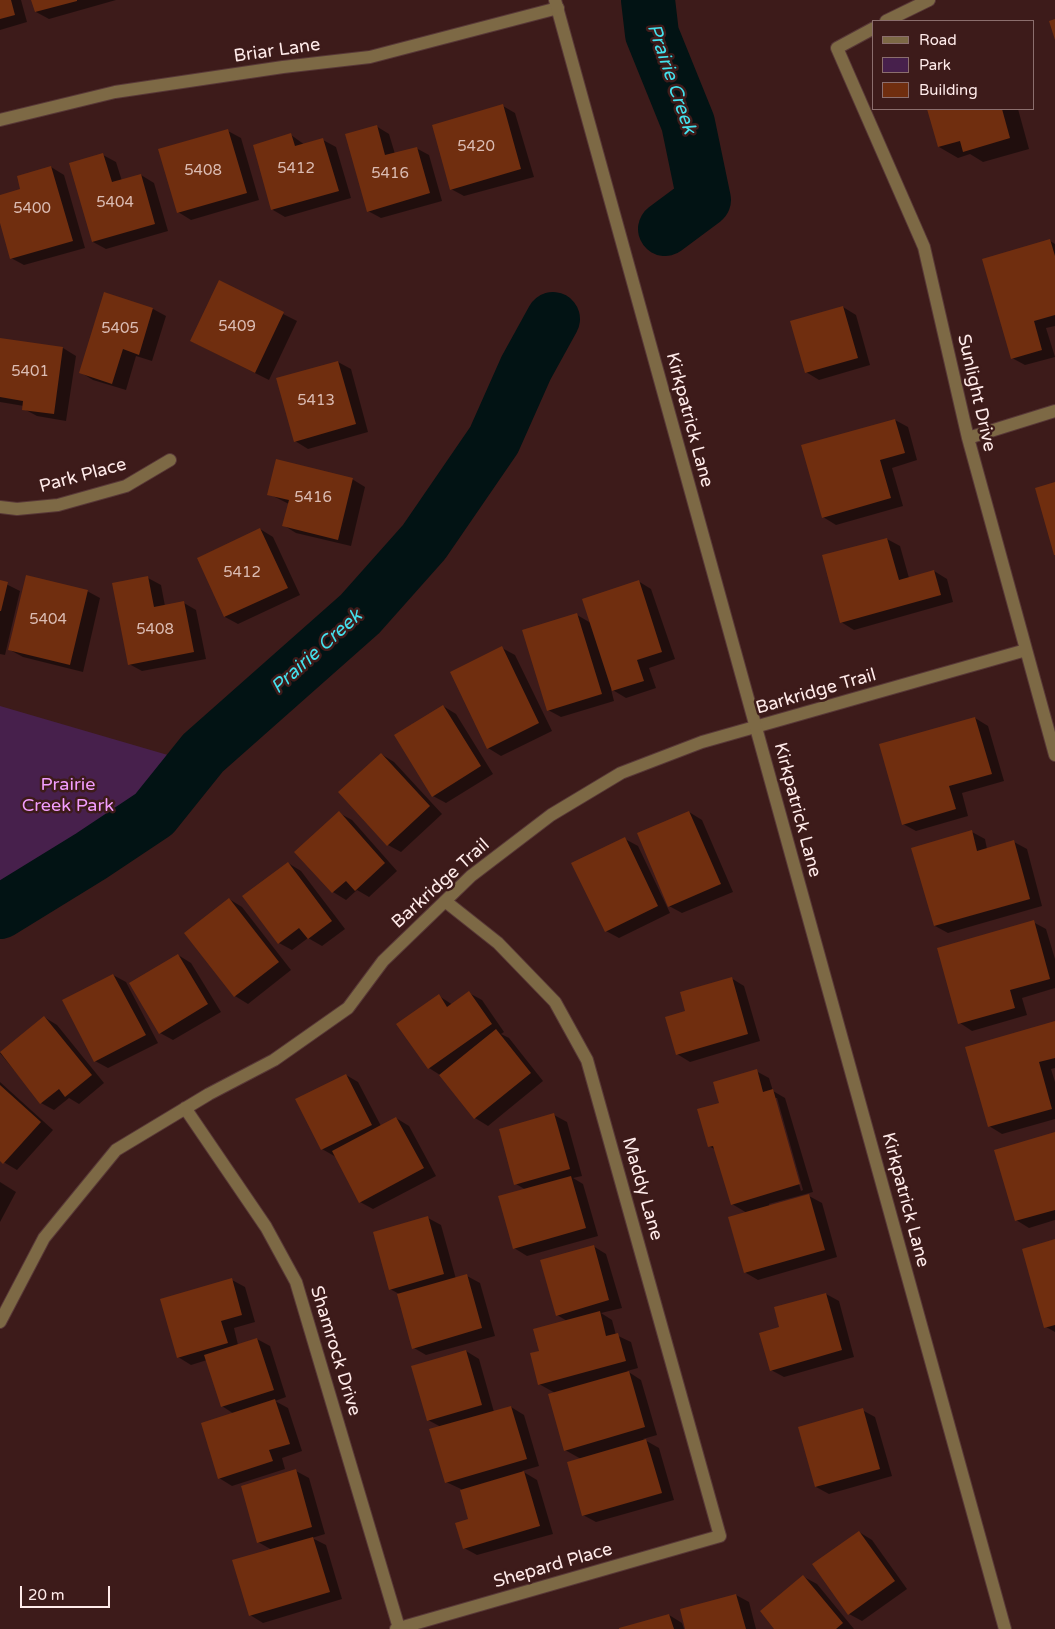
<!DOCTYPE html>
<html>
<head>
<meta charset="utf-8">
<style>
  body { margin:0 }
  #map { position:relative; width:1055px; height:1629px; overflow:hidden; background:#3d1b1a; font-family:"Varela Round",sans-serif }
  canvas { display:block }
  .legend { position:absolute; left:872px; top:20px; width:162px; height:90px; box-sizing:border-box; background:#3d1b1a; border:1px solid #8b6e6d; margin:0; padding:6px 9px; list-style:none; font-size:15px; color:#ffebea }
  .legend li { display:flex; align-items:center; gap:10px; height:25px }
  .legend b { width:25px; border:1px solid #8b6e6d }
  .scale { position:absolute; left:20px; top:1586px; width:90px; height:22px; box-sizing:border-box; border:2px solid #ffebea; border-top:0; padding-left:6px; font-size:15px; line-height:18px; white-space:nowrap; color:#ffebea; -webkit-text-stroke:4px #3d1b1a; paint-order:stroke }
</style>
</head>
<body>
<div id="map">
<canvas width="1055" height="1629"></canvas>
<ul class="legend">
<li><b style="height:6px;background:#7d6945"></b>Road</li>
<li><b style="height:14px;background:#47204c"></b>Park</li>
<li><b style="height:14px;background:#702e0f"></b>Building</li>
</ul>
<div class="scale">20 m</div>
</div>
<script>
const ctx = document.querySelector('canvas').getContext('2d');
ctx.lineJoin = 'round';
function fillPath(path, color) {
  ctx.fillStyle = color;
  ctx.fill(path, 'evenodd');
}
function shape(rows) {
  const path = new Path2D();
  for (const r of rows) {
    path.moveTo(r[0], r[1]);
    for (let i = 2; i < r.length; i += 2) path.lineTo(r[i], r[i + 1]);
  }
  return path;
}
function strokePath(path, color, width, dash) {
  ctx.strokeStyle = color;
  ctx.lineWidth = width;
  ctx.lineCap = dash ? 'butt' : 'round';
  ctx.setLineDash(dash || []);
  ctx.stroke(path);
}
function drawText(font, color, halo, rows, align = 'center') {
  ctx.font = font + ' "Varela Round",sans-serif';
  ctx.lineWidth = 5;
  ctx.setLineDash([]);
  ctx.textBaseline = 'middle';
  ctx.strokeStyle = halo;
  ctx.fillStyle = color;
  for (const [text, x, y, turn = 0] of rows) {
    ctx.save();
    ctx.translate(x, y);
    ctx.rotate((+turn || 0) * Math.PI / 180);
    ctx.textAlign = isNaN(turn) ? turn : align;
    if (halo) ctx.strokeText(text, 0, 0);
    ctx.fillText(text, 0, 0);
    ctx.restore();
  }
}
const green = shape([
  [0,706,202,765,95,863,6,915,0,921]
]);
const shadow = shape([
  [0,0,21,0,27,22,0,30],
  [33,0,116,0,49,19,36,12],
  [503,106,515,113,534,177,464,196,451,189],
  [928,109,1018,109,1029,149,983,162,970,154,958,158,939,147],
  [376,126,389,134,395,154,416,148,429,155,442,201,381,218,368,211],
  [228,131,241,138,259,200,191,220,178,212],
  [291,135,305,145,323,140,336,147,351,198,285,217,273,210,254,145],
  [103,155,116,162,122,181,141,175,154,183,168,231,106,249,93,242],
  [51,167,64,175,85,248,24,265,11,258,0,219,0,196,22,190],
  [1050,241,1055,244,1055,326,1046,328,1055,357,1025,365,1012,358],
  [219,282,297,321,269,380,191,341],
  [105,293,153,309,166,316,152,361,136,356,126,390,93,380,80,372],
  [843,307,856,315,870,365,819,380,806,372],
  [0,340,63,348,76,356,66,421,37,416,24,409,24,406,0,402],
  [338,362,351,369,368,432,308,449,295,441],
  [895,420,908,427,917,460,892,468,903,506,836,525,823,517],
  [352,479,365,487,351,546,296,533,283,525,289,504,269,494],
  [260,529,273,537,300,595,238,624,225,617,198,558],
  [887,539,900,546,909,578,934,571,947,579,953,602,854,630,841,622],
  [148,578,161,585,165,606,184,603,196,610,206,659,142,671,129,664],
  [0,581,20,591,5,655,0,654],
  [638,581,651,589,675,659,649,668,656,688,626,698,611,689,614,701,561,717,548,710,577,615,591,623],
  [87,591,100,598,83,672,23,657,10,650],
  [502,648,515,655,552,731,501,756,488,748],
  [443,706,456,714,493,774,446,803,433,796],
  [975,718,988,726,1004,781,962,793,968,816,916,831,903,824],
  [381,754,394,762,442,814,401,852,388,845],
  [689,812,702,820,733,892,682,913,669,906],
  [339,813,352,820,397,871,369,897,357,890,346,900,333,892,296,852],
  [972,832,985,839,987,849,1014,842,1027,849,1042,906,948,933,935,926],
  [625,839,638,846,670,913,619,938,606,931],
  [288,863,301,871,345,929,322,946,308,938,292,950,279,943],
  [229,899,242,907,291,970,248,1004,235,996],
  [1033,922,1046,929,1055,959,1055,988,1022,998,1027,1015,972,1031,960,1023],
  [178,955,191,963,221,1012,173,1040,160,1033],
  [113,975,126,982,158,1043,108,1068,95,1061],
  [731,978,744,986,760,1041,690,1062,677,1054,687,1012],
  [469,993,482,1000,504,1032,501,1034,509,1038,543,1081,488,1126,475,1118,440,1075,429,1068,439,996,453,1005],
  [44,1017,57,1025,104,1083,79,1104,69,1098,54,1110,41,1103,0,1053],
  [1055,1023,1055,1068,1051,1069,1055,1082,1055,1119,1002,1134,989,1126],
  [756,1071,769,1078,773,1091,785,1098,813,1192,769,1204,770,1207,809,1196,822,1203,837,1257,758,1280,746,1273,730,1218,747,1213,732,1204,716,1150,709,1146,721,1104],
  [774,1098,777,1098,803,1190,801,1191],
  [346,1075,358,1082,381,1126,396,1118,409,1126,436,1176,373,1209,360,1202,336,1157,322,1149,297,1100],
  [0,1082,53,1130,17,1170,0,1160],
  [554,1115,567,1122,582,1176,573,1178,583,1184,598,1236,527,1256,514,1248,526,1190,516,1184],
  [1055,1134,1055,1220,1029,1228,1016,1220],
  [0,1182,16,1192,0,1222],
  [428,1218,441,1225,456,1279,467,1276,480,1283,495,1336,426,1355,414,1348,401,1295,390,1289],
  [1055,1240,1055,1332,1046,1327],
  [593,1246,606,1254,622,1308,601,1313,612,1320,616,1335,631,1342,638,1368,627,1371,641,1380,657,1435,643,1439,659,1448,674,1500,596,1522,583,1515,581,1459,565,1450,555,1393,539,1384,540,1352,567,1321,557,1315],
  [232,1280,245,1287,255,1322,234,1328,238,1345,257,1339,270,1346,286,1397,275,1401,288,1408,302,1451,282,1458,285,1469,232,1486,219,1478,234,1414,222,1406,207,1360,191,1365,178,1357],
  [826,1294,839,1301,854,1357,784,1377,771,1370,781,1328],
  [466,1351,479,1359,494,1412,511,1407,524,1415,539,1466,522,1471,537,1480,553,1534,477,1555,464,1548,470,1520,461,1489,446,1482,441,1427,428,1420],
  [862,1410,875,1417,892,1476,829,1494,816,1487],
  [296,1471,309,1478,325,1534,312,1538,326,1545,342,1599,263,1623,250,1615,272,1550,258,1542],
  [859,1532,872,1540,907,1589,862,1621,849,1614],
  [804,1577,817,1584,854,1629,776,1629],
  [736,1595,749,1602,756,1629,687,1629],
  [669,1615,682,1623,684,1629,622,1629]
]);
const river = shape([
  [648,0,652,34,688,123,704,200,665,229],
  [0,912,91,856,154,814,203,753,360,614,424,542,494,440,526,368,553,319]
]);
const building = shape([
  [0,0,11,0,15,15,0,19],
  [31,0,77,0,77,1,35,12],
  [1055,19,1055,40,1049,21],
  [503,104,521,169,450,190,432,125],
  [927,109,1002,109,1010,138,963,152,960,141,938,147],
  [377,125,385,155,417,147,430,193,367,212,345,134],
  [228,129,247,193,177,213,158,149],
  [291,133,295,146,323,138,339,191,271,210,253,145],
  [103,153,112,182,141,174,155,224,92,242,69,163],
  [51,166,73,241,10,259,0,223,0,195,20,189,17,176],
  [1050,239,1055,256,1055,315,1034,321,1042,350,1011,359,982,259],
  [219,280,284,312,255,373,190,341],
  [104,292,153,308,139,355,123,349,112,384,79,373],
  [843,306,858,358,805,373,790,321],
  [0,338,63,347,54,414,22,410,23,401,0,397],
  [338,361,356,424,294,442,276,378],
  [895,419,905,453,880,460,891,498,822,518,801,445],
  [276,459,353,478,338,540,282,526,289,500,267,495],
  [1055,482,1055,555,1054,555,1035,488],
  [260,528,288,588,224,617,197,558],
  [887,538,899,580,934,570,941,595,840,623,822,555],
  [26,575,88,590,70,665,8,650],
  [148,576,154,607,184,601,194,652,128,665,112,583],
  [0,580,8,582,1,611,0,611],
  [639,580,662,652,637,660,644,681,612,691,582,599],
  [577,613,602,694,547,711,522,630],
  [502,646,539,723,487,749,450,672],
  [443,705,481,766,432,797,394,735],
  [975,717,992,774,949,786,956,809,902,825,879,744],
  [381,753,430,806,387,846,338,792],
  [339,811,385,863,355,891,346,881,332,893,294,852],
  [689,811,721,884,668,907,637,833],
  [972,830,977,851,1014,840,1030,899,934,926,911,848],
  [625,837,658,906,605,932,571,863],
  [288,862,332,921,308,939,299,928,278,944,242,896],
  [229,898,279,962,234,997,184,933],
  [1034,920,1050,979,1010,990,1015,1008,958,1024,937,948],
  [178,954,208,1004,159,1034,129,983],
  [113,974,146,1035,94,1062,62,1000],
  [732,977,748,1034,676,1055,665,1017,685,1011,680,992],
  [469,991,492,1024,428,1069,396,1024,439,994,447,1007],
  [44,1016,92,1075,65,1097,59,1089,40,1104,0,1052],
  [1055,1021,1055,1058,1039,1062,1052,1109,988,1127,965,1047],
  [496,1029,531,1073,474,1119,439,1075],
  [757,1069,763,1092,773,1089,800,1184,731,1205,713,1146,708,1147,697,1109,719,1103,713,1082],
  [346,1074,372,1125,321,1150,295,1099],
  [0,1085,41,1122,3,1164,0,1161],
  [554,1113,570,1169,514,1185,499,1129],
  [396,1117,424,1168,359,1203,332,1151],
  [1055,1132,1055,1210,1015,1221,994,1150],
  [571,1176,586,1228,513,1249,498,1196],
  [809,1194,825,1250,744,1273,728,1217],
  [428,1216,444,1274,389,1290,373,1232],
  [1055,1239,1055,1325,1044,1328,1022,1249],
  [594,1245,609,1300,556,1316,540,1260],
  [467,1274,482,1328,412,1349,397,1294],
  [232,1278,242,1315,221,1321,228,1343,177,1358,160,1299],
  [826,1293,842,1350,770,1371,759,1333,779,1327,774,1307],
  [600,1311,606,1336,618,1333,626,1361,538,1385,530,1353,539,1351,533,1329],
  [257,1338,274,1390,221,1407,204,1355],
  [466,1350,482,1405,427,1421,411,1366],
  [629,1371,645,1427,564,1451,548,1394],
  [275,1399,290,1444,269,1450,273,1461,218,1479,201,1423],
  [511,1406,527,1459,445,1483,429,1429],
  [863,1408,880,1469,815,1487,798,1427],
  [646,1439,662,1493,582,1516,567,1462],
  [296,1469,312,1527,257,1543,241,1486],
  [524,1471,540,1526,463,1549,455,1523,468,1519,460,1490],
  [859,1531,895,1581,848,1615,812,1564],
  [313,1537,330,1592,249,1616,232,1560],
  [803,1575,843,1623,836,1629,774,1629,760,1611],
  [736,1594,746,1629,685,1629,680,1609],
  [669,1614,674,1629,619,1629,619,1628]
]);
const minor = shape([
  [886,21,929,0],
  [874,28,837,48,924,247,968,438,1055,755],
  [0,120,115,92,283,67,370,57,558,8],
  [968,438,1055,411],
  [0,507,17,509,58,505,126,486,170,460],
  [185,1108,266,1227,296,1282,399,1628],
  [0,1322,44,1238,116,1150,209,1094,274,1060,348,1008,383,961,471,876,551,815,621,773,702,742,1026,650],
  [396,1629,720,1536,587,1060,555,1002,498,943,445,901]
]);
const tertiary = shape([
  [555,0,1005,1629]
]);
const numberNames = [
  ["5420",476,147],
  ["5412",296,169],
  ["5408",203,171],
  ["5416",390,174],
  ["5404",115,203],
  ["5400",32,209],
  ["5409",237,327],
  ["5405",120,329],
  ["5401",30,372],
  ["5413",316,401],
  ["5416",313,498],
  ["5412",242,573],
  ["5404",48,620],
  ["5408",155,630]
];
const streetNames = [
  ["Briar Lane",277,51,-8],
  ["Sunlight Drive",976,393,77],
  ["Kirkpatrick Lane",689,420,75],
  ["Park Place",83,476,-15],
  ["Barkridge Trail",816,692,-16],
  ["Kirkpatrick Lane",797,810,75],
  ["Barkridge Trail",441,884,-42],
  ["Maddy Lane",642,1189,74],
  ["Kirkpatrick Lane",905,1200,75],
  ["Shamrock Drive",335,1351,73],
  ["Shepard Place",553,1566,-16]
];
const parkNames = [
  ["Prairie",68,785],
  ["Creek Park",68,806]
];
const waterNames = [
  ["Prairie Creek",671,79,71],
  ["Prairie Creek",317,652,-42]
];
fillPath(green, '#47204c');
fillPath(shadow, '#0007');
strokePath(river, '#021314', 54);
fillPath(building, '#702e0f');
strokePath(minor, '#583837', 14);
strokePath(tertiary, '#583837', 14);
strokePath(minor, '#7d6945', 12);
strokePath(tertiary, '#7d6945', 12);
drawText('15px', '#dbbcb3', null, numberNames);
drawText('18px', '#ffebea', '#3d1b1a', streetNames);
drawText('18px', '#f29dfd', '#3d1b1a', parkNames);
drawText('italic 19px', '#44e1ed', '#3d1b1a', waterNames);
</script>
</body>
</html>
